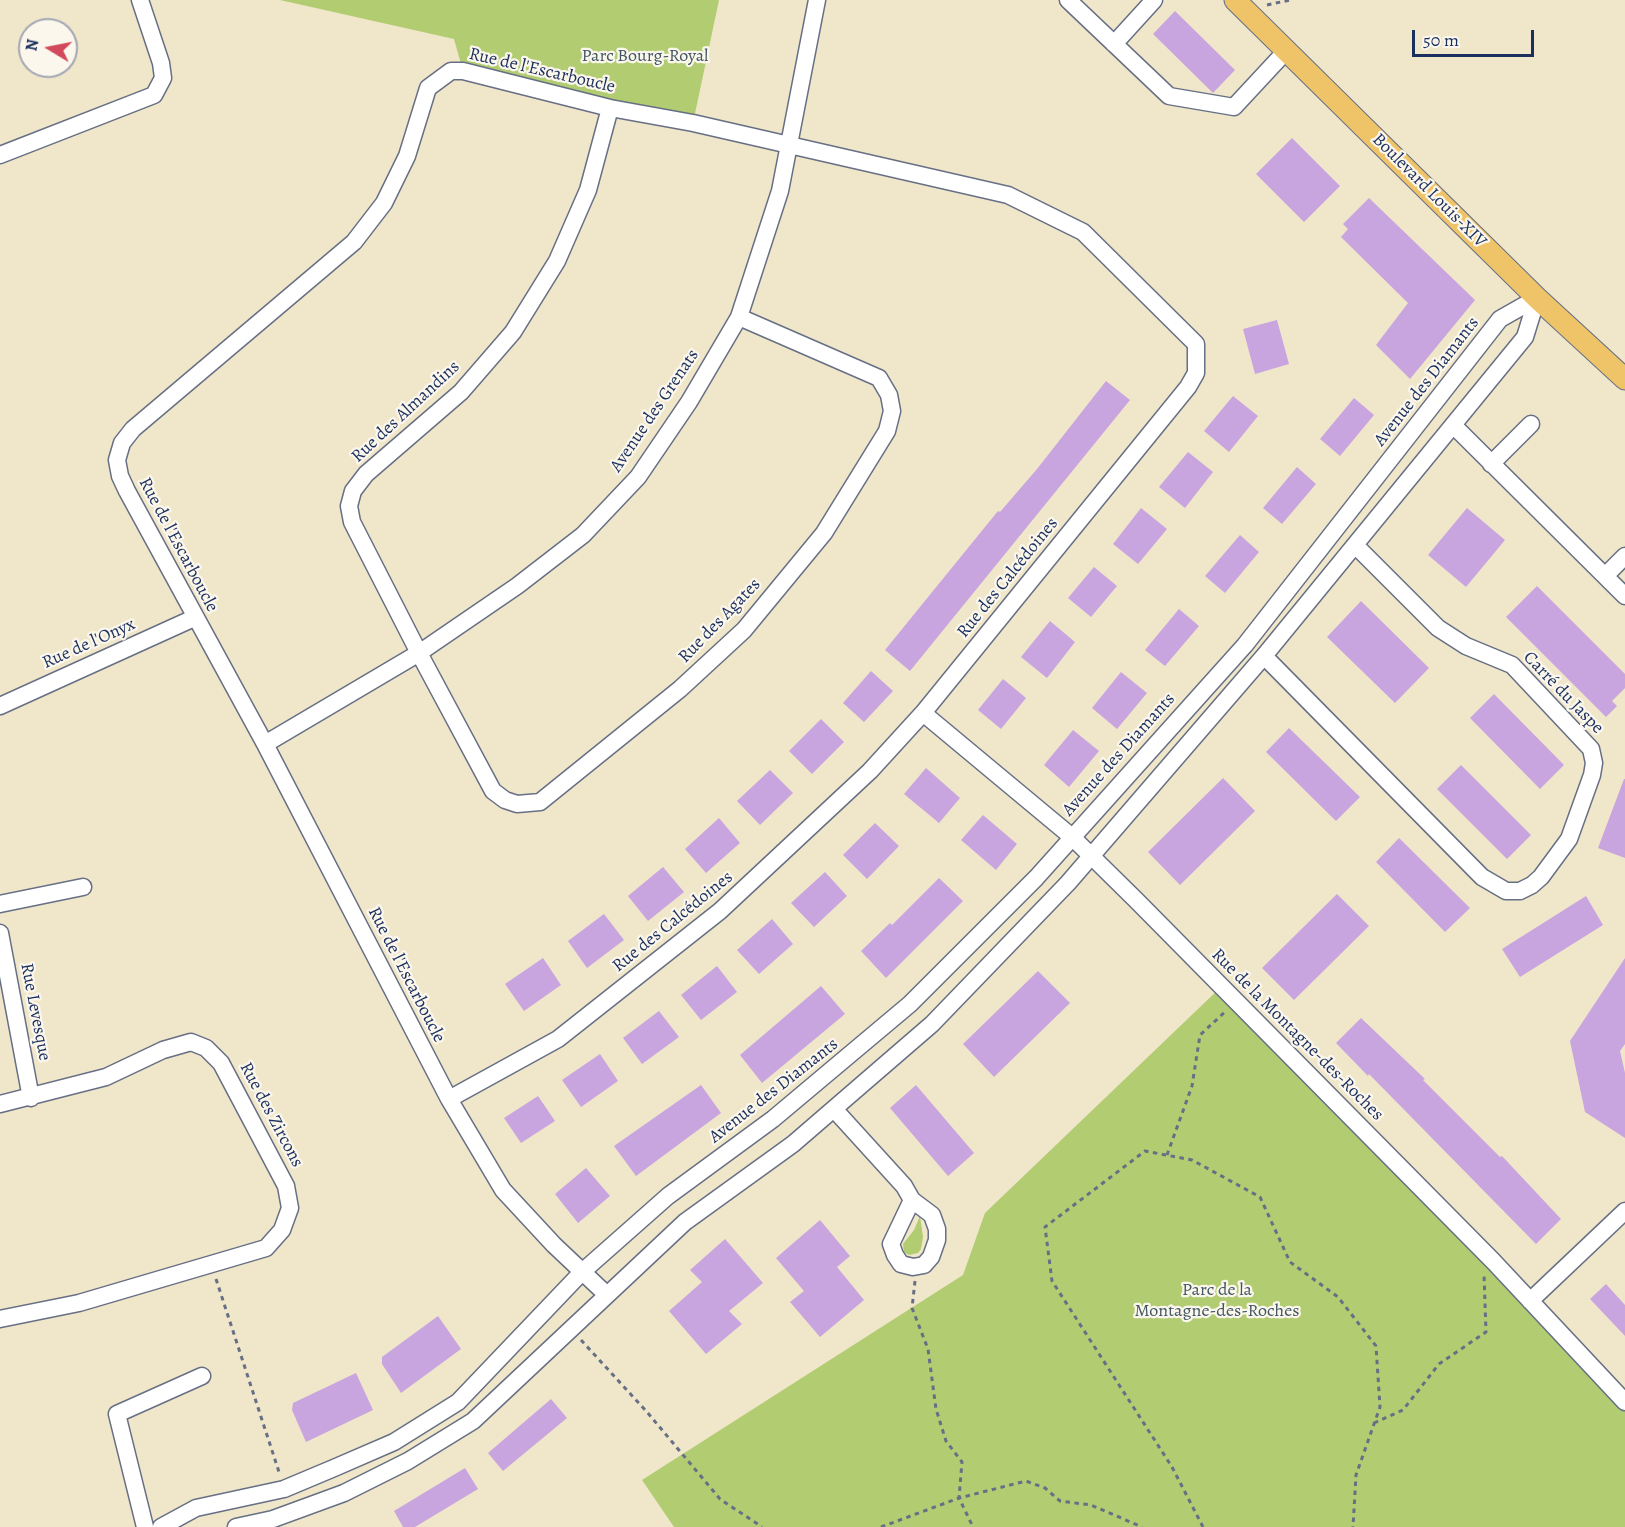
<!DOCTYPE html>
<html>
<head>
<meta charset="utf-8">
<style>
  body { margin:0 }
  #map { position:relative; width:1625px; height:1527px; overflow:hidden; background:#f0e6ca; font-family:Alegreya,serif }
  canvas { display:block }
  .north { position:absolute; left:18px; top:18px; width:60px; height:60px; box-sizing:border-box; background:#fbf7ec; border:2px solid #a1a7b3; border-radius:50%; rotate:280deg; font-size:16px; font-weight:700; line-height:24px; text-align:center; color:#1b2f5e }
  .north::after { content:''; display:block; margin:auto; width:21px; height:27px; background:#d1495b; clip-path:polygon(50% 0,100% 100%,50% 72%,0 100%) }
  .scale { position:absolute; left:1412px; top:30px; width:122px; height:27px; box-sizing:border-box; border:3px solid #1b2f5e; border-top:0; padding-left:8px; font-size:18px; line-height:21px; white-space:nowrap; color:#1b2f5e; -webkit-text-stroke:4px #fbf7ec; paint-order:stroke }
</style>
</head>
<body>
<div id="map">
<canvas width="1625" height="1527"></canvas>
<div class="north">N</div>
<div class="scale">50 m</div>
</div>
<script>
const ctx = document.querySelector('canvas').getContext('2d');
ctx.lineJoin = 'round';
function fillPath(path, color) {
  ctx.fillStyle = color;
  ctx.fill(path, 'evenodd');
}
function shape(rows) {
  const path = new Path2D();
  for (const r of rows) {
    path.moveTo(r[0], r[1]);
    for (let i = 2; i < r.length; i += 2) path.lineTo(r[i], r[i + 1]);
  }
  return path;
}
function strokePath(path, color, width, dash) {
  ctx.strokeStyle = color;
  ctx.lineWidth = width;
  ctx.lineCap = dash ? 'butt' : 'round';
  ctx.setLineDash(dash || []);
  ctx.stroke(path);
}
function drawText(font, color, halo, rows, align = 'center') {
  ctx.font = font + ' Alegreya,serif';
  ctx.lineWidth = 4.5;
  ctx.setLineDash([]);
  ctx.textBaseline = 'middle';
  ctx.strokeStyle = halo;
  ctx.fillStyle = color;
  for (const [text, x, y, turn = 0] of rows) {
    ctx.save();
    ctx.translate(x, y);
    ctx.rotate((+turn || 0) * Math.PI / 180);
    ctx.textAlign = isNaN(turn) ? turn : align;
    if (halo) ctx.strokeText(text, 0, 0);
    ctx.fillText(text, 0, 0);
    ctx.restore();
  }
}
const green = shape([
  [280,0,719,0,693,123,463,71,454,39],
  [1222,986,1625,1402,1625,1527,674,1527,642,1480,963,1275,985,1213],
  [920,1216,923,1237,921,1249,918,1253,909,1255,904,1252,903,1244,914,1230]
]);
const building = shape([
  [1175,11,1235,70,1213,93,1153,34],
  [1292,138,1340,186,1304,222,1256,174],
  [1369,198,1475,300,1410,379,1376,345,1408,303,1341,237,1348,229,1343,224],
  [1277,320,1289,364,1255,374,1243,329],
  [1106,381,1130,400,910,671,885,650,998,511,1000,512,1037,469],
  [1233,396,1258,416,1229,452,1204,431],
  [1354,398,1374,415,1340,456,1320,439],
  [1188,452,1213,472,1185,508,1159,487],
  [1297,467,1316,484,1282,524,1263,508],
  [1141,508,1167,529,1138,564,1113,544],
  [1467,508,1505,540,1466,587,1428,555],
  [1240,535,1259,552,1225,593,1205,576],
  [1094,567,1117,586,1091,617,1068,598],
  [1537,586,1625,674,1625,688,1612,701,1617,706,1606,717,1506,617],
  [1361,601,1429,668,1395,703,1327,637],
  [1179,609,1199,626,1165,666,1145,650],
  [1050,621,1075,642,1047,678,1021,657],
  [871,671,893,691,864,722,843,703],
  [1121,672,1147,693,1117,729,1092,708],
  [1003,679,1026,698,1001,729,978,710],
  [1494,694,1564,765,1540,789,1470,718],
  [821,719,844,742,812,774,789,751],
  [1289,728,1360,797,1336,821,1266,752],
  [1073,730,1099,751,1069,787,1044,765],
  [1461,765,1531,835,1507,859,1437,789],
  [926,768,960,798,939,823,904,794],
  [770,770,793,793,760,825,737,801],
  [1223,778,1255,811,1180,885,1148,852],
  [1624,779,1625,779,1625,858,1598,848],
  [983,815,1017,844,996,870,961,840],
  [719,818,740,843,706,873,685,849],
  [875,823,899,846,867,879,843,855],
  [1399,838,1470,908,1445,932,1376,862],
  [663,867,684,892,648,921,628,896],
  [825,872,847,896,814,927,791,903],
  [939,878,963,901,886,978,861,951,890,923,892,925],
  [1337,894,1369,926,1294,1000,1262,968],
  [1586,896,1603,925,1520,977,1502,949],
  [604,914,624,940,587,968,568,941],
  [772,919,793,944,759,974,737,950],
  [543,958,561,985,524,1011,505,984],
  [1625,958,1625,1044,1620,1051,1625,1073,1625,1138,1585,1112,1570,1041],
  [717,966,737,992,701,1020,681,995],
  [1038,971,1070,1003,994,1077,963,1044],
  [821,986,845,1014,762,1083,740,1055],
  [659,1011,679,1037,642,1064,623,1038],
  [1361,1018,1425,1079,1423,1080,1500,1157,1502,1156,1561,1219,1536,1244,1369,1074,1368,1076,1336,1043],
  [600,1054,618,1081,581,1107,562,1080],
  [701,1085,721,1113,636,1176,614,1146],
  [916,1085,974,1153,948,1176,890,1108],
  [538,1096,555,1121,521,1143,504,1118],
  [586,1168,610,1196,578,1223,555,1194],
  [820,1220,850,1256,837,1267,864,1300,820,1337,790,1302,804,1291,776,1258],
  [725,1239,763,1283,729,1311,742,1324,706,1354,669,1311,702,1282,690,1270],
  [1606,1284,1625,1305,1625,1336,1590,1299],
  [438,1316,461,1349,401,1393,382,1364,382,1357],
  [356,1373,373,1410,306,1442,292,1410,293,1403],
  [551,1399,567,1418,503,1471,488,1453],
  [465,1468,478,1489,415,1527,403,1527,394,1511]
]);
const path = shape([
  [1267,5,1290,0],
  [1167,1155,1192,1086,1200,1035,1226,1011],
  [216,1279,280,1475],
  [915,1281,912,1308,928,1349,936,1409,946,1441,962,1462,959,1498,973,1527],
  [581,1340,647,1412,720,1499,762,1527],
  [1374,1423,1403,1410,1439,1364,1486,1332,1484,1274],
  [881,1527,959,1498,1026,1481,1045,1488,1060,1501,1091,1505,1142,1527],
  [1203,1527,1172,1467,1052,1281,1045,1227,1145,1151,1192,1160,1260,1197,1290,1262,1338,1297,1376,1346,1380,1407,1356,1475,1353,1527]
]);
const minor = shape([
  [1068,0,1169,96,1234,107,1286,51],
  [1114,44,1154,0],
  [610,108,588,190,557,261,513,332,461,392,366,474,353,491,349,506,352,522,419,653,493,791,505,800,517,804,540,802,680,689,744,630,824,533,887,431,892,411,889,395,879,378,739,317],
  [0,155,154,95,163,78,161,63,140,0],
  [1453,425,1625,596],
  [1491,464,1531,424],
  [1605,576,1625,556],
  [1264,656,1482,877,1506,891,1520,891,1532,885,1541,877,1569,839,1592,775,1594,763,1591,749,1512,665,1466,646,1438,628,1355,545],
  [0,706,194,618],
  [923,713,1072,837,1136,900,1493,1261,1625,1402],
  [265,744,419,653,517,586,583,535,638,477,689,402,739,317,780,191,817,0],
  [0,904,83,887],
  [0,933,31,1098],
  [449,1099,558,1039,720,911,870,771,923,713,1188,387,1196,373,1196,344,1083,232,1008,195,693,123,610,108,463,71,451,71,428,88,407,156,384,203,354,242,133,429,122,443,117,460,120,476,127,491,265,744,449,1099,503,1190,554,1245,607,1295],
  [0,1104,106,1077,163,1050,191,1042,206,1048,221,1063,286,1186,290,1208,282,1230,266,1248,79,1303,0,1319],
  [834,1109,904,1186,912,1200,932,1215,937,1229,937,1240,931,1257,924,1265,913,1267,901,1264,895,1255,891,1244,912,1200],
  [1530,1301,1625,1211],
  [145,1527,117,1414,202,1376],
  [161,1527,196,1508,284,1489,334,1468,394,1442,458,1402,582,1272,668,1196,773,1119,910,1004,1036,878,1245,645,1500,319,1537,298],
  [236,1527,273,1519,344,1493,408,1461,473,1421,685,1222,793,1144,932,1024,1068,883,1264,656,1525,337,1537,298]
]);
const major = shape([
  [1235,0,1537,298,1625,379]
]);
const parkNames = [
  ["Parc Bourg-Royal",645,57],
  ["Parc de la",1217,1291],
  ["Montagne-des-Roches",1217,1312]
];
const streetNames = [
  ["Rue de l'Escarboucle",542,71,13],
  ["Boulevard Louis-XIV",1429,191,45],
  ["Avenue des Diamants",1427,382,-52],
  ["Avenue des Grenats",655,411,-56],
  ["Rue des Almandins",406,412,-43],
  ["Rue de l'Escarboucle",178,545,62],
  ["Rue des Calcédoines",1008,578,-51],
  ["Rue des Agates",720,621,-46],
  ["Rue de l'Onyx",89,644,-24],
  ["Carré du Jaspe",1563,693,46],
  ["Avenue des Diamants",1119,755,-48],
  ["Rue des Calcédoines",673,922,-39],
  ["Rue de l'Escarboucle",406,975,63],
  ["Rue Levesque",35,1012,79],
  ["Rue de la Montagne-des-Roches",1297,1035,45],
  ["Avenue des Diamants",774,1091,-38],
  ["Rue des Zircons",271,1115,62]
];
fillPath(green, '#b2cc72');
fillPath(building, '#c8a5df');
strokePath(minor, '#666f84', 19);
strokePath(major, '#666f84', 23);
strokePath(path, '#666f84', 3, [4.5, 4.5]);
strokePath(minor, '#fff', 16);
strokePath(major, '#efc469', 21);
drawText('18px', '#415663', '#fbf7ec', parkNames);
drawText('18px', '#1b2f5e', '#fbf7ec', streetNames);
</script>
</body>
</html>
